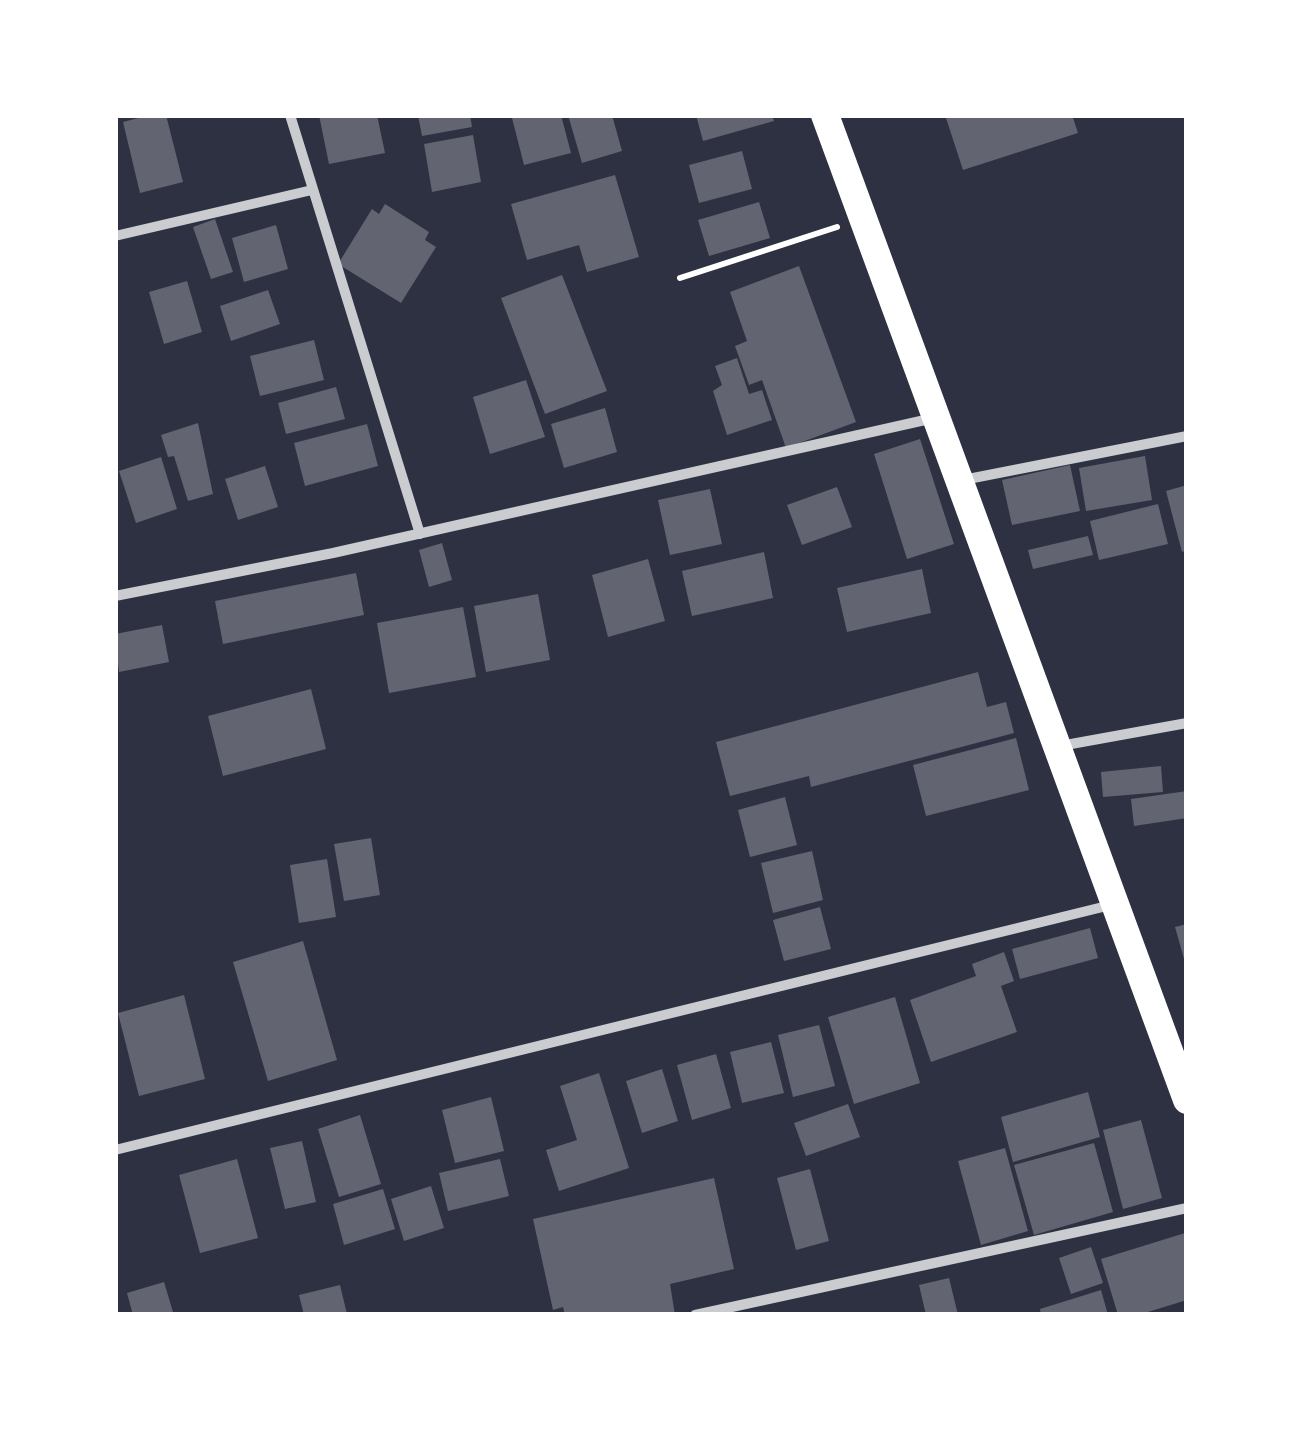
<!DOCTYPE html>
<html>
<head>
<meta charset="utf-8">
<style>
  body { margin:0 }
  #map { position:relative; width:1302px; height:1430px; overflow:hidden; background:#2d3142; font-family:Helvetica,sans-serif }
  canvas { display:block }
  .frame { position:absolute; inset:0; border:118px solid #fff; pointer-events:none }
</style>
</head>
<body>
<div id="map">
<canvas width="1302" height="1430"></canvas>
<div class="frame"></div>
</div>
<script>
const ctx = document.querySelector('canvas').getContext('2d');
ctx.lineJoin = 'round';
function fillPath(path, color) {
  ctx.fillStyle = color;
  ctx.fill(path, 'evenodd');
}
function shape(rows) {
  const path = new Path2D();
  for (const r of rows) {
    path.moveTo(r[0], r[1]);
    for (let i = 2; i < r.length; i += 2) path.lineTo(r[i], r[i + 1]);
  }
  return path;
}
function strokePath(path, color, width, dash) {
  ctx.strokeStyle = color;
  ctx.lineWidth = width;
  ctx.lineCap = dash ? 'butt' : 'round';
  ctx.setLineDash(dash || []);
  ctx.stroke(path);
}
const building = shape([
  [150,115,166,115,183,182,140,193,123,122],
  [319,115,377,115,385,153,329,164],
  [418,115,470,115,472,127,422,136],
  [523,115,561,115,571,153,524,165,512,118],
  [568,115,612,115,622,151,582,163],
  [696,115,772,115,774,121,703,141],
  [945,115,1072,115,1078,133,963,170],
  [473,135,481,182,432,192,424,144],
  [742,151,752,189,699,203,689,165],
  [615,175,639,257,587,272,579,245,527,260,511,204],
  [759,202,770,238,709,256,698,220],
  [385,204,429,232,425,240,436,247,401,303,338,264,372,209,379,214],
  [215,219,233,272,211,279,193,227],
  [276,225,288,269,244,282,232,238],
  [799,266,856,422,786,448,762,380,749,385,735,346,747,341,730,292],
  [562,275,607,391,545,414,501,298],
  [187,281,202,332,164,344,149,292],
  [268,290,280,324,231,341,220,306],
  [314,340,324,380,260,396,250,356],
  [737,358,749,394,762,390,772,420,727,435,713,391,722,385,715,366],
  [526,380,545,437,490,454,473,397],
  [336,387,345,419,286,434,278,403],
  [605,408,617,452,564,468,551,424],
  [198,423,213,494,188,501,174,456,168,457,161,435],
  [367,424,378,466,305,486,294,443],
  [920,439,954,544,907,559,874,454],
  [1145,456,1152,500,1086,511,1079,468],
  [161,457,177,509,136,523,119,471],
  [1070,465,1080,511,1012,525,1002,480],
  [265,466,278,507,238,520,225,479],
  [1187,485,1187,550,1182,552,1166,491],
  [837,487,852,527,802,545,787,505],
  [710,489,722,544,670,555,658,500],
  [1158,504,1168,544,1099,560,1090,521],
  [1088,536,1093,555,1033,569,1028,550],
  [442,543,452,580,429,587,419,550],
  [764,552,773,598,692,616,682,571],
  [648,559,665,621,608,637,592,575],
  [922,569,931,613,847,632,837,588],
  [356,573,364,615,223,644,215,601],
  [538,594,550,660,486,672,474,606],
  [463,607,476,677,389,693,377,623],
  [162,625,169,662,119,672,115,634],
  [978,672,987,707,1006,702,1014,733,811,787,809,776,730,796,716,742],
  [311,689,326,749,223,776,208,716],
  [1016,738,1029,790,926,816,913,765],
  [1161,766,1163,792,1103,797,1101,772],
  [1187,791,1187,818,1134,826,1131,799],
  [785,797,797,845,750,857,738,810],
  [371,838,380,895,344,901,334,844],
  [812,851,823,900,773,913,761,863],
  [327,859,336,917,299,923,290,865],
  [820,907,831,949,784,961,773,920],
  [1187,924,1187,966,1186,966,1175,927],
  [1090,928,1098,958,1020,979,1012,949],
  [303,941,337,1060,268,1081,233,962],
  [1004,952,1014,981,1001,986,1017,1032,931,1062,910,1000,976,976,972,964],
  [184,995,205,1079,139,1096,118,1013],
  [895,997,920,1083,854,1104,828,1017],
  [819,1025,835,1086,793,1097,778,1035],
  [771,1042,784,1093,742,1103,730,1052],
  [716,1054,731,1108,692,1120,677,1065],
  [662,1069,678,1121,642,1133,626,1081],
  [599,1073,629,1168,559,1191,546,1150,577,1140,560,1086],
  [1088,1092,1100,1137,1013,1162,1001,1117],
  [491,1097,504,1151,455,1163,442,1110],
  [848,1104,860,1137,806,1156,794,1123],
  [360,1115,381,1184,339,1197,318,1129],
  [1141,1120,1162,1198,1123,1209,1103,1130],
  [302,1141,316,1202,285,1209,270,1148],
  [1094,1143,1113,1212,1034,1235,1014,1165],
  [1005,1148,1028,1231,981,1245,958,1161],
  [237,1159,258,1238,200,1253,179,1175],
  [500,1159,509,1196,448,1211,439,1173],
  [810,1169,829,1241,796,1250,777,1178],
  [714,1178,734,1269,670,1284,675,1315,565,1315,563,1307,553,1310,533,1219],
  [431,1186,444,1228,404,1241,391,1199],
  [383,1189,395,1229,344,1245,333,1204],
  [1185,1233,1187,1300,1138,1315,1118,1315,1101,1259],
  [1091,1247,1103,1283,1071,1294,1059,1258],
  [949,1278,958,1315,926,1315,919,1285],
  [164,1282,173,1312,133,1315,127,1293],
  [340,1285,347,1314,304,1315,299,1295],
  [1101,1290,1108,1315,1041,1315,1040,1309]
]);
const path = shape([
  [680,278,837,227]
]);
const minor = shape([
  [290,115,420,534],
  [115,236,312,190],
  [963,480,1187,436],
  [115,596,333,553,934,418],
  [1060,746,1187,723],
  [115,1150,1115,904],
  [695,1315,1187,1208]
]);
const trunk = shape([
  [825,115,1187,1100]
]);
fillPath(building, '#626471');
strokePath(path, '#fff', 6);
strokePath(minor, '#caccd0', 10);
strokePath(trunk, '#fff', 28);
</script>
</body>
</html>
